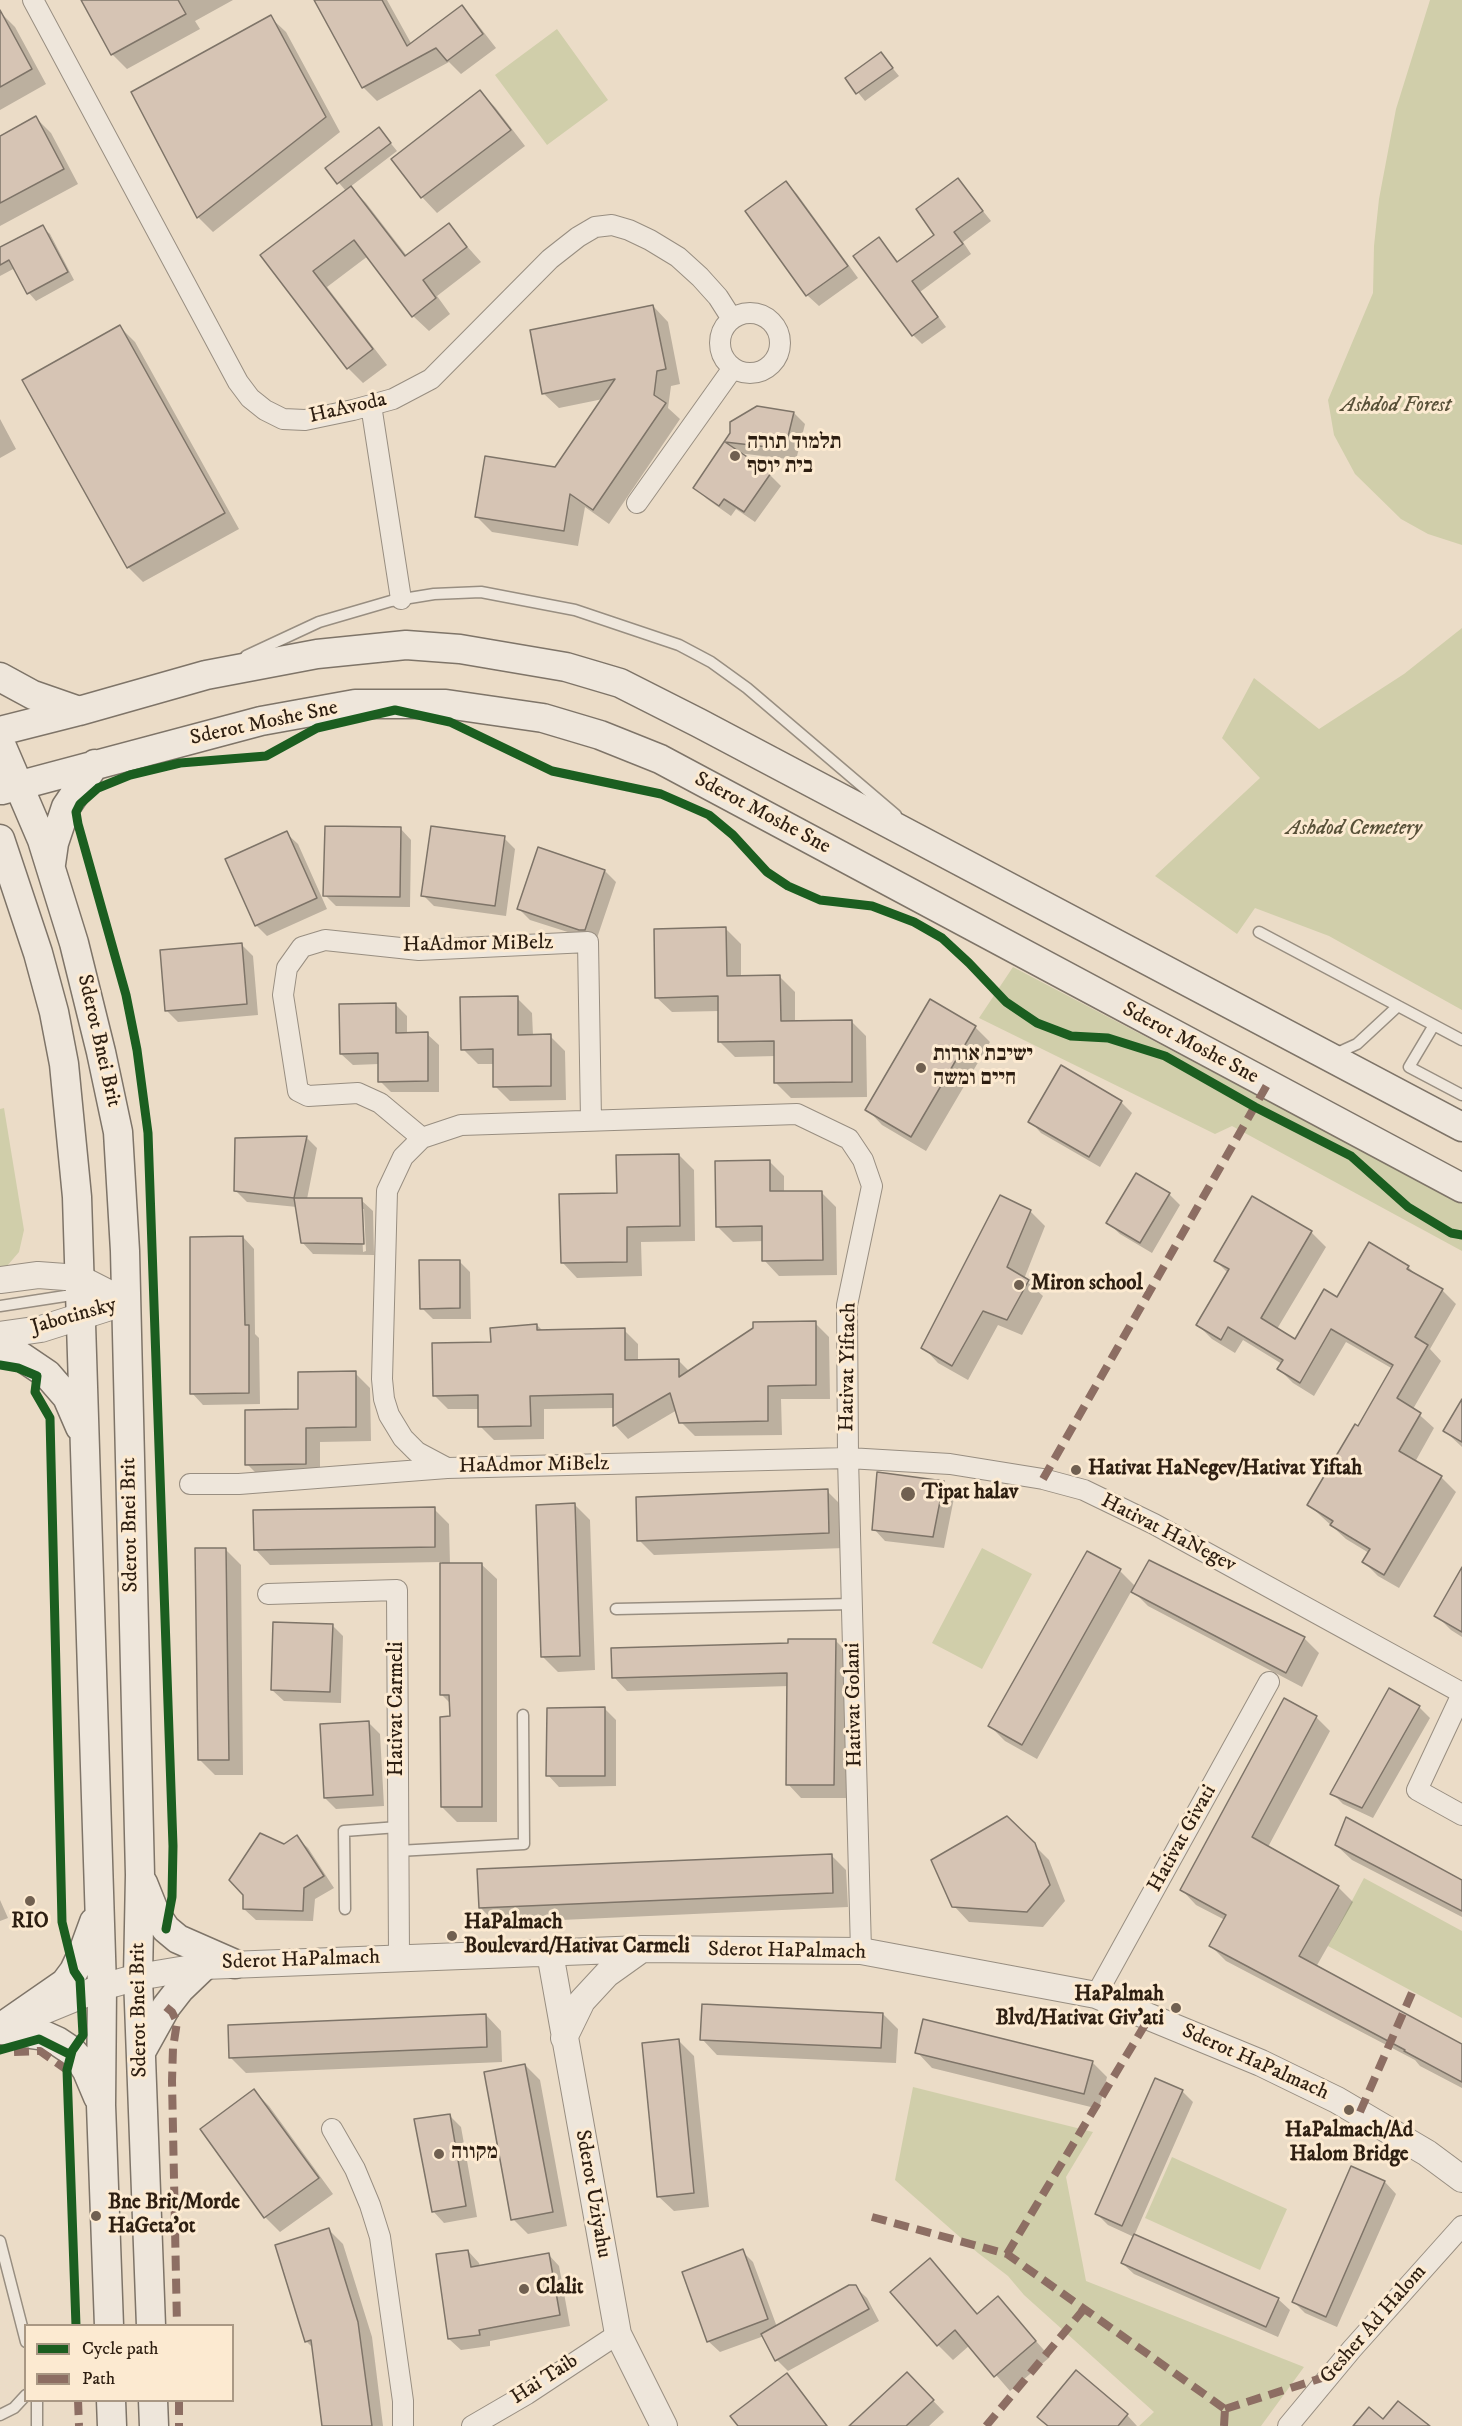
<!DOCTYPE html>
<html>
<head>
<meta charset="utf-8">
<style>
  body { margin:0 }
  #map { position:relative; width:1462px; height:2426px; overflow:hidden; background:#ebdcc7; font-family:"IM FELL DW Pica",serif }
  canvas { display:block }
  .legend { position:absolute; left:24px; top:2324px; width:210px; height:78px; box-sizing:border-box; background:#fcead1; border:2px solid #a99884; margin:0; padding:8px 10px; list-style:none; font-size:18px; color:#2d1e11 }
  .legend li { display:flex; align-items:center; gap:12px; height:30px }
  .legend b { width:30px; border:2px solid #a99884 }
</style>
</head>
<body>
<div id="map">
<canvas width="1462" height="2426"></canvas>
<ul class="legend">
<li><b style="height:8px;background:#1b5e20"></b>Cycle path</li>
<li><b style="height:8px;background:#8d6e63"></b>Path</li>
</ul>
</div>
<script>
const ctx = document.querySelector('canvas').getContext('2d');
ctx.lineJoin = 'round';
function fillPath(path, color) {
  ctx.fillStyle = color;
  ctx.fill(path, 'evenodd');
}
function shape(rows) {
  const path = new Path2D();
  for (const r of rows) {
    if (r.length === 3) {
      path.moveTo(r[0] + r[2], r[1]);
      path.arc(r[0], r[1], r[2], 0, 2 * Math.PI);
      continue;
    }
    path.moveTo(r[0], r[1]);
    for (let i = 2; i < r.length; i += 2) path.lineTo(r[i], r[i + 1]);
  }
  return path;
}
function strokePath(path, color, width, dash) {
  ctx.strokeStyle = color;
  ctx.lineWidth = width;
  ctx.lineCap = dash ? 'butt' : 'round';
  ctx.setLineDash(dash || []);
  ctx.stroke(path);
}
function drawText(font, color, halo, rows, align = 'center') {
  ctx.font = font + ' "IM FELL DW Pica","Frank Ruhl Libre",serif';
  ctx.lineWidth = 6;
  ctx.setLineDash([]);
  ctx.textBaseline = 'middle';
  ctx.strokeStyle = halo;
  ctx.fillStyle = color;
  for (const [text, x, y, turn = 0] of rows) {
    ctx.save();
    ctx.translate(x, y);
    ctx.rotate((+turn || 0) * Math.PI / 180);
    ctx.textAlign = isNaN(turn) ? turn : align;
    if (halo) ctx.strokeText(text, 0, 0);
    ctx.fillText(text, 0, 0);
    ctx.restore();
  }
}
const green = shape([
  [1430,0,1462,0,1462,545,1428,534,1401,519,1355,474,1334,435,1328,400,1373,293,1374,246,1379,199,1396,109],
  [557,29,608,100,547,145,495,75],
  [1462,628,1462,1010,1329,936,1255,908,1237,934,1155,876,1260,778,1222,738,1254,678,1319,729,1404,674],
  [1013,967,1462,1203,1462,1251,1232,1126,1215,1134,979,1018],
  [4,1108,24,1230,19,1252,7,1266,0,1267,0,1109],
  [982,1548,1032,1574,982,1669,932,1643],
  [1364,1878,1462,1931,1462,2018,1328,1946],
  [913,2087,1093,2132,1066,2177,1086,2281,1304,2367,1261,2426,1139,2426,1154,2412,1024,2295,1008,2276,978,2253,895,2180],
  [1172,2157,1287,2209,1260,2270,1145,2218]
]);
const shadow = shape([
  [84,0,233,0,195,21,200,29,127,69,112,54],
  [316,0,387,0,412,45,462,7,475,21,496,48,461,74,449,62,377,101,363,87],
  [0,12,15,27,46,84,0,110],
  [270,17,286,32,340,132,213,232,198,217,133,92],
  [881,54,899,76,865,101,847,79],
  [480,92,495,107,525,146,437,213,422,197,393,159],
  [36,118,51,133,78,184,0,226,0,138],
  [379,129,397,151,350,187,366,203,407,256,448,225,481,262,437,296,450,314,429,331,413,316,368,256,327,287,387,365,363,383,348,368,262,255,346,191,327,169],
  [958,180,991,221,963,242,971,254,920,292,946,327,922,344,913,335,879,239,899,263,936,235],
  [786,183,797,194,858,278,819,306,807,295,747,211],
  [42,227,50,234,74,280,36,301,29,293,15,268,0,276,0,249],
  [653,306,668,322,680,384,671,386,668,408,680,419,609,524,585,507,578,546,492,532,477,517,556,468,603,399,559,408,543,393],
  [120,327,135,342,239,529,143,582,128,567],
  [794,413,805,424,796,460,738,453,770,475,781,486,755,522,736,509,731,516,707,499,695,488,732,434],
  [0,419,16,449,0,458],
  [400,828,411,840,410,907,336,906,325,895],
  [286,833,298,844,327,909,267,936,256,925],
  [504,838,515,849,506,916,434,906,423,895],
  [605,871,616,882,596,941,530,920,519,909],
  [726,929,741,944,741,977,779,976,795,992,795,1022,851,1021,866,1036,867,1097,791,1098,776,1083,776,1056,735,1057,720,1042,719,1011,672,1012,656,997],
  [242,945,253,956,258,1015,178,1022,167,1011],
  [517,998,532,1013,533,1036,550,1036,565,1051,566,1100,510,1101,495,1086,495,1064,478,1064,463,1049],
  [395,1004,407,1016,407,1034,427,1034,439,1045,439,1092,391,1092,380,1081,379,1064,353,1065,341,1054],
  [975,1027,990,1042,926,1151,882,1125,867,1109],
  [1121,1102,1132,1113,1100,1167,1041,1133,1030,1121],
  [306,1137,317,1148,307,1199,361,1200,373,1211,374,1255,313,1254,302,1242,297,1207,247,1202,236,1191],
  [361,1209,364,1209,366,1251,363,1252],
  [679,1155,694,1170,695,1241,641,1242,642,1276,577,1278,562,1262,618,1194],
  [769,1161,784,1176,784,1193,821,1192,836,1207,837,1275,779,1276,764,1260,764,1241,733,1242,718,1227],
  [1169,1194,1180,1205,1152,1253,1120,1234,1108,1223],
  [1253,1198,1312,1233,1326,1247,1277,1329,1296,1341,1338,1299,1408,1267,1419,1277,1442,1290,1456,1304,1430,1349,1441,1361,1413,1409,1434,1428,1415,1462,1442,1478,1456,1492,1399,1588,1378,1576,1364,1562,1369,1553,1346,1539,1309,1505,1393,1369,1346,1342,1314,1396,1293,1383,1279,1369,1282,1364,1243,1340,1235,1353,1212,1339,1198,1325,1228,1273,1216,1261],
  [1030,1211,1045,1226,1024,1279,1043,1296,1022,1335,998,1325,968,1380,938,1363,923,1347],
  [243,1237,254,1249,255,1334,259,1338,260,1404,203,1405,192,1393],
  [459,1261,470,1272,471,1319,433,1319,422,1308],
  [815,1323,829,1337,830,1399,781,1399,782,1435,695,1436,681,1422,677,1410,628,1439,615,1425,615,1408,544,1409,544,1439,494,1440,480,1426,480,1409,448,1409,434,1395,493,1344,537,1325,543,1331,624,1330,638,1344,638,1361,678,1360,690,1372],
  [355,1373,370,1388,371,1441,320,1442,320,1478,262,1479,247,1464,300,1410],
  [1462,1402,1462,1447,1445,1431],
  [943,1482,955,1493,944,1548,885,1541,874,1529],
  [827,1491,842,1506,844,1548,654,1555,639,1540],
  [574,1504,590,1520,595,1670,558,1672,543,1657],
  [434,1509,449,1524,450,1564,481,1564,497,1579,497,1822,457,1822,442,1807,451,1718,451,1704,442,1695,442,1562,270,1565,255,1549],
  [225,1549,241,1565,243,1775,215,1775,200,1760],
  [1462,1570,1462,1637,1451,1630,1436,1615],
  [1120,1571,1136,1587,1304,1638,1319,1653,1302,1687,1148,1606,1132,1590,1037,1759,1005,1741,990,1726],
  [332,1625,343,1636,341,1703,284,1701,272,1690],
  [835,1640,849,1654,847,1798,801,1798,788,1784,789,1686,627,1691,614,1677],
  [1419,1707,1430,1718,1373,1818,1343,1804,1332,1793],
  [605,1709,616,1720,616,1786,559,1787,548,1775],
  [1316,1717,1330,1731,1268,1847,1338,1887,1353,1902,1316,1967,1462,2045,1462,2088,1420,2066,1415,2060,1226,1961,1211,1946,1225,1920,1196,1905,1182,1890],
  [369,1723,380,1734,384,1806,336,1809,325,1798],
  [1007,1818,1049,1860,1065,1901,1043,1927,969,1922,954,1906],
  [296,1837,308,1848,334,1888,315,1899,313,1921,256,1920,244,1909,284,1846],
  [1336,1845,1462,1881,1462,1917,1352,1860],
  [831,1855,846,1870,848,1907,495,1923,480,1907],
  [0,1900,8,1918,0,1921],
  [883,2014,898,2029,896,2063,717,2055,702,2039],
  [486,2015,501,2031,502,2062,246,2073,231,2058],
  [679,2041,694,2056,709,2207,674,2211,658,2196],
  [917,2052,1092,2062,1107,2077,1099,2109,932,2068],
  [525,2065,540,2080,567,2226,528,2234,513,2219],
  [254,2091,269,2106,333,2194,280,2232,265,2217],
  [1182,2091,1193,2102,1134,2236,1278,2299,1290,2310,1278,2337,1134,2274,1122,2263,1134,2237,1108,2225,1097,2214],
  [450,2116,461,2127,477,2217,444,2223,433,2211],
  [1352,2168,1385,2182,1396,2194,1337,2327,1305,2313,1294,2302],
  [329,2230,343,2244,372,2337,383,2426,323,2426,313,2348,306,2341],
  [468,2251,479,2263,480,2267,548,2254,559,2266,570,2326,490,2341,490,2346,461,2350,449,2339],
  [742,2251,753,2262,777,2327,855,2287,867,2298,879,2321,788,2371,777,2360,764,2336,720,2352,708,2341],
  [929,2260,978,2315,998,2298,1050,2357,1010,2391,970,2345,953,2360,938,2345],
  [787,2375,828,2426,739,2426],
  [918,2385,944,2412,929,2426,853,2426],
  [1127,2415,1137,2426,1048,2426]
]);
const building = shape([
  [81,0,178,0,186,14,111,55,81,0],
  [314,0,382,0,407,46,462,5,483,34,447,61,436,48,362,88,314,0],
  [0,10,32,69,0,87,0,10],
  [271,15,326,117,197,218,131,92,271,15],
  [881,52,893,68,856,94,845,78,881,52],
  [480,90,511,130,421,198,391,159,480,90],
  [36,116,64,169,0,203,0,136,36,116],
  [379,127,391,143,337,184,325,168,379,127],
  [958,178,983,211,954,232,963,244,912,281,938,317,912,336,853,256,879,237,897,262,934,235,916,209,958,178],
  [786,181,848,266,806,296,745,211,786,181],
  [351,186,405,256,449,223,467,247,423,280,436,298,412,317,354,240,313,271,373,349,347,369,260,255,351,186],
  [43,225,68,272,27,294,9,260,0,265,0,247,43,225],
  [653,305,666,369,657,371,654,395,666,403,593,510,570,494,564,531,475,517,485,456,555,467,615,379,542,394,530,330,653,305],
  [120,325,225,513,127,568,22,380,120,325],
  [757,406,794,412,785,449,725,442,771,473,744,512,724,499,719,506,693,488,730,433,730,422,757,406],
  [325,826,401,827,400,897,323,896,325,826],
  [431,826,505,836,495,906,421,896,431,826],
  [287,831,317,898,255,926,225,859,287,831],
  [538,847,605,870,585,930,579,930,517,909,538,847],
  [726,927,727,976,780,975,781,1021,852,1020,852,1082,774,1083,774,1041,718,1042,718,996,655,998,654,929,726,927],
  [242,943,247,1004,165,1011,160,950,242,943],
  [518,996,518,1035,551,1034,551,1086,493,1087,493,1049,461,1050,460,997,518,996],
  [930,999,976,1026,911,1137,865,1110,930,999],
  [396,1003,396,1033,428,1032,428,1081,378,1082,378,1053,340,1054,339,1004,396,1003],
  [1061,1065,1122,1101,1089,1157,1028,1122,1061,1065],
  [307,1136,294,1198,234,1191,235,1138,307,1136],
  [679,1154,680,1226,627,1227,627,1262,561,1263,559,1194,617,1193,616,1155,679,1154],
  [770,1160,770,1191,822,1191,823,1260,762,1261,762,1226,716,1227,715,1161,770,1160],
  [1136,1173,1170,1193,1140,1243,1106,1223,1136,1173],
  [1000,1195,1031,1210,1007,1267,1029,1280,1007,1320,983,1311,952,1366,921,1348,1000,1195],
  [1252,1196,1312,1231,1261,1318,1295,1339,1324,1289,1337,1297,1369,1242,1409,1266,1407,1269,1443,1289,1415,1337,1428,1345,1397,1398,1421,1413,1399,1451,1442,1476,1384,1575,1362,1562,1370,1549,1330,1525,1333,1521,1307,1505,1355,1424,1358,1426,1393,1365,1331,1329,1300,1383,1277,1369,1283,1360,1228,1327,1221,1340,1196,1325,1229,1269,1214,1261,1252,1196],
  [294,1198,362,1198,364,1244,301,1243,294,1198],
  [243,1236,245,1325,249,1325,249,1393,190,1394,190,1237,243,1236],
  [419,1260,460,1260,460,1308,420,1309,419,1260],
  [816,1321,816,1385,768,1386,768,1421,679,1423,670,1393,613,1426,613,1394,530,1396,531,1426,478,1427,478,1395,433,1396,432,1343,491,1342,490,1328,537,1324,537,1330,625,1328,625,1360,679,1359,679,1377,753,1328,753,1322,816,1321],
  [356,1371,356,1427,306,1428,306,1464,245,1465,245,1410,298,1409,298,1372,356,1371],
  [1462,1399,1462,1442,1443,1431,1462,1399],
  [877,1472,944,1481,933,1537,872,1530,877,1472],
  [828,1489,829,1533,637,1541,636,1497,828,1489],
  [575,1503,580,1656,541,1657,536,1505,575,1503],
  [435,1507,435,1547,254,1550,253,1510,435,1507],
  [195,1548,226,1548,229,1760,198,1760,195,1548],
  [1087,1551,1121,1569,1022,1745,988,1726,1087,1551],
  [1149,1560,1305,1637,1286,1673,1131,1592,1149,1560],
  [440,1563,482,1563,482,1807,441,1807,440,1717,450,1716,449,1695,440,1695,440,1563],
  [1462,1567,1462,1632,1434,1616,1462,1567],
  [273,1622,333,1624,330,1692,271,1690,273,1622],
  [788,1639,836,1639,834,1785,786,1785,787,1673,612,1678,611,1648,788,1643,788,1639],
  [1389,1688,1420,1706,1362,1808,1330,1794,1389,1688],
  [1284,1698,1317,1716,1252,1837,1339,1886,1299,1956,1462,2044,1462,2082,1404,2051,1405,2050,1209,1946,1226,1915,1180,1890,1284,1698],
  [605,1707,605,1776,546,1776,547,1708,605,1707],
  [369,1721,373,1795,324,1798,320,1724,369,1721],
  [1007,1816,1035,1843,1050,1885,1027,1912,952,1907,931,1860,1007,1816],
  [1346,1817,1462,1880,1462,1911,1335,1845,1346,1817],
  [260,1833,284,1844,297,1835,324,1876,304,1888,303,1911,243,1909,243,1895,229,1880,260,1833],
  [832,1854,833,1893,479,1908,477,1869,832,1854],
  [702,2004,883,2013,881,2048,700,2040,702,2004],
  [486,2014,487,2047,229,2058,228,2025,486,2014],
  [923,2019,1093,2061,1084,2094,915,2053,923,2019],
  [679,2039,694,2193,657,2197,642,2043,679,2039],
  [525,2064,553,2212,511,2220,484,2072,525,2064],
  [1155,2078,1183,2090,1122,2226,1095,2214,1155,2078],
  [254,2089,319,2178,264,2218,200,2129,254,2089],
  [450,2114,466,2206,432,2212,414,2119,450,2114],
  [1351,2166,1385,2181,1326,2317,1292,2302,1351,2166],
  [329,2228,358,2322,372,2426,322,2426,311,2340,305,2342,275,2245,329,2228],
  [1134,2234,1279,2298,1266,2327,1121,2263,1134,2234],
  [743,2249,768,2319,707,2342,682,2272,743,2249],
  [468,2250,471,2267,549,2253,560,2315,479,2330,480,2335,448,2339,436,2254,468,2250],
  [930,2258,977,2314,998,2296,1036,2341,994,2377,955,2330,937,2346,890,2292,930,2258],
  [849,2285,856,2285,869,2309,775,2361,761,2334,849,2285],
  [1076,2370,1128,2414,1118,2426,1048,2426,1037,2417,1076,2370],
  [907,2372,934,2400,906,2426,849,2426,907,2372],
  [787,2373,827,2426,738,2426,730,2416,787,2373],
  [1398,2401,1430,2426,1353,2426,1369,2407,1383,2419,1398,2401]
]);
const service = shape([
  [246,656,319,622,391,601,434,594,481,592,575,610,679,645,711,662,747,688,896,815],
  [1259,932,1462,1040],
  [1434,1025,1409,1067,1462,1095],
  [1335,1054,1357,1044,1398,1006],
  [0,1306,78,1294],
  [616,1609,852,1604],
  [398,1851,524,1844,523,1715],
  [345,1909,344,1831,398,1827],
  [0,2241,26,2342],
  [37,2400,37,2426],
  [0,2415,14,2408,26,2395]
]);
const minor = shape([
  [33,0,238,382,250,398,265,410,283,419,305,420,353,410,393,399,431,379,550,259,578,237,595,227,612,225,629,230,650,240,678,257,700,277,718,297,732,319],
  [750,343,30],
  [371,405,401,599],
  [637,503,733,368],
  [422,1138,380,1103,358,1093,308,1096,298,1091,283,995,287,968,302,947,325,940,419,950,588,942,591,1120],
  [190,1484,239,1484,447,1468],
  [268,1594,397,1590,399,1957],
  [1462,1694,1417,1790,1462,1815],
  [861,1951,848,1458,847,1305,872,1186,863,1160,849,1139,797,1114,461,1125,422,1138,403,1157,387,1191,382,1379,384,1399,389,1415,403,1438,417,1452,447,1468,848,1458,950,1464,1043,1479,1084,1490,1154,1524,1462,1693],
  [1096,1995,1269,1682],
  [332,2129,355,2169,370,2205,380,2237,403,2401,403,2426],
  [472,2426,527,2394,618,2334],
  [1288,2426,1352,2349,1462,2226]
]);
const tertiary = shape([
  [0,1280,38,1275,79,1278,126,1302],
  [0,1335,41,1329,126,1302],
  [550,1953,618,2334,664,2426],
  [29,2017,102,1987,138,1977,204,1966,642,1949,861,1951,1096,1995,1261,2063,1337,2100,1427,2153,1462,2179],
  [564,2038,582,2001,607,1974,642,1949]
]);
const secondary = shape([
  [0,677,33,695,79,711],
  [0,731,79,711,206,675,317,654,406,645,460,649,566,667,620,683,699,723,1462,1127],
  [0,742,42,840,74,943,101,1052,118,1132,125,1251,140,1875,138,1977,151,2326],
  [2,790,261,721,355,704,446,704,543,718,600,735,660,759,1462,1188],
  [0,839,38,953,54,1012,64,1064,77,1197,102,1987,101,2105,109,2326],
  [51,864,54,843,66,807,95,764],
  [0,1346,13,1351,47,1374,67,1397,80,1427],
  [143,1883,155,1913,166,1929,178,1939,235,1964],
  [0,2028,65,1983,74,1971,83,1952,94,1922],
  [0,2030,46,2036,57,2041,72,2051,80,2060,87,2071,98,2097],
  [141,2052,166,2007,180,1989,204,1966],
  [111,2400,112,2426],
  [153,2400,154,2426]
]);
const quiet = shape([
  [1043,1479,1267,1085],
  [166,2007,172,2012,177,2022,173,2048,172,2081,177,2326],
  [14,2052,40,2051,67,2070],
  [1360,2112,1414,1988],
  [872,2217,1007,2254,1225,2409],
  [1007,2254,1149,2018],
  [78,2400,79,2426],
  [179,2400,179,2426],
  [1225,2409,1328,2376],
  [986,2426,1084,2309],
  [1224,2426,1225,2409]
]);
const cycleway = shape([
  [0,1365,18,1368,37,1376,35,1392,50,1418,62,1922,74,1971,80,1980,83,2035,72,2051,67,2070,76,2326],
  [166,1929,172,1897,173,1846,148,1133,137,1050,126,995,78,824,76,812,80,804,98,788,130,775,180,763,266,756,317,728,395,710,450,722,552,771,661,794,709,815,733,835,767,872,788,886,820,900,872,906,914,922,942,938,969,963,1006,1002,1037,1023,1071,1036,1108,1038,1165,1056,1255,1107,1351,1156,1408,1207,1451,1233,1462,1235],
  [0,2050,39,2039,71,2055]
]);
const markers = [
  [735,456,6,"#706051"],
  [921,1068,6,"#706051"],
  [1019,1285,6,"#706051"],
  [1076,1470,6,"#706051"],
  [908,1494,8,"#706051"],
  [30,1901,6,"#706051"],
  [452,1936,6,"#706051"],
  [1176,2008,6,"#706051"],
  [1349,2110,6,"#706051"],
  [439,2154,6,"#706051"],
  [96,2216,6,"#706051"],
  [524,2289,6,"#706051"]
];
const parkNames = [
  ["Ashdod Forest",1396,407],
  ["Ashdod Cemetery",1354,830]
];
const streetNames = [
  ["HaAvoda",348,409,-13],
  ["Sderot Moshe Sne",264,724,-12],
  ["Sderot Moshe Sne",762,814,28],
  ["HaAdmor MiBelz",478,945,-1],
  ["Sderot Bnei Brit",98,1041,77],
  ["Sderot Moshe Sne",1190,1044,28],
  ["Jabotinsky",74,1317,-16],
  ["Hativat Yiftach",849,1367,-89],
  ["HaAdmor MiBelz",534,1466,-1],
  ["Sderot Bnei Brit",131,1525,-91],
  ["Hativat HaNegev",1168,1534,27],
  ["Hativat Golani",855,1705,-91],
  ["Hativat Carmeli",398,1709,-90],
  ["Hativat Givati",1183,1839,-61],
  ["Sderot HaPalmach",787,1952,1],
  ["Sderot HaPalmach",301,1961,-2],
  ["Sderot Bnei Brit",140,2010,-91],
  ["Sderot HaPalmach",1255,2063,24],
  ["Sderot Uziyahu",592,2194,80],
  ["Gesher Ad Halom",1374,2325,-49],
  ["Hai Taib",545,2380,-33]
];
const poiNames = [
  ["תלמוד תורה",747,444],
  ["בית יוסף",747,468],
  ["ישיבת אורות",933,1056],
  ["חיים ומשה",933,1080],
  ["Miron school",1031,1285],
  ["Hativat HaNegev/Hativat Yiftah",1088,1470],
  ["Tipat halav",922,1494],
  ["RIO",30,1923,"center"],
  ["HaPalmach",464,1924],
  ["Boulevard/Hativat Carmeli",464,1948],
  ["HaPalmah",1164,1996,"right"],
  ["Blvd/Hativat Giv'ati",1164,2020,"right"],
  ["HaPalmach/Ad",1349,2132,"center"],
  ["Halom Bridge",1349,2156,"center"],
  ["מקווה",451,2154],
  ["Bne Brit/Morde",108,2204],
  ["HaGeta'ot",108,2228],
  ["Clalit",536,2289]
];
fillPath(green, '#d0ceaa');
fillPath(shadow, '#0003');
fillPath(building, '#d6c4b4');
strokePath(building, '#7e7468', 1.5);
strokePath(service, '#988e81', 13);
strokePath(minor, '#988e81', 22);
strokePath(tertiary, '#988e81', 28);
strokePath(secondary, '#7e7468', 31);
strokePath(service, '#eee6db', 10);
strokePath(minor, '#eee6db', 20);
strokePath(tertiary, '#eee6db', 26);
strokePath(secondary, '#eee6db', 28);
strokePath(quiet, '#8d6e63', 8, [15, 8]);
strokePath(cycleway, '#1b5e20', 9);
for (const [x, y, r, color] of markers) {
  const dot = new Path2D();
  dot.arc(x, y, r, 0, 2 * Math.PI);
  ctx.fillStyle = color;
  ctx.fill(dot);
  strokePath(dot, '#fcead1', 2);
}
drawText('italic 21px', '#575038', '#fcead1', parkNames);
drawText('21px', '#2d1e11', '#fcead1', streetNames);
drawText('bold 21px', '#2d1e11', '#fcead1', poiNames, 'left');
</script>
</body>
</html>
